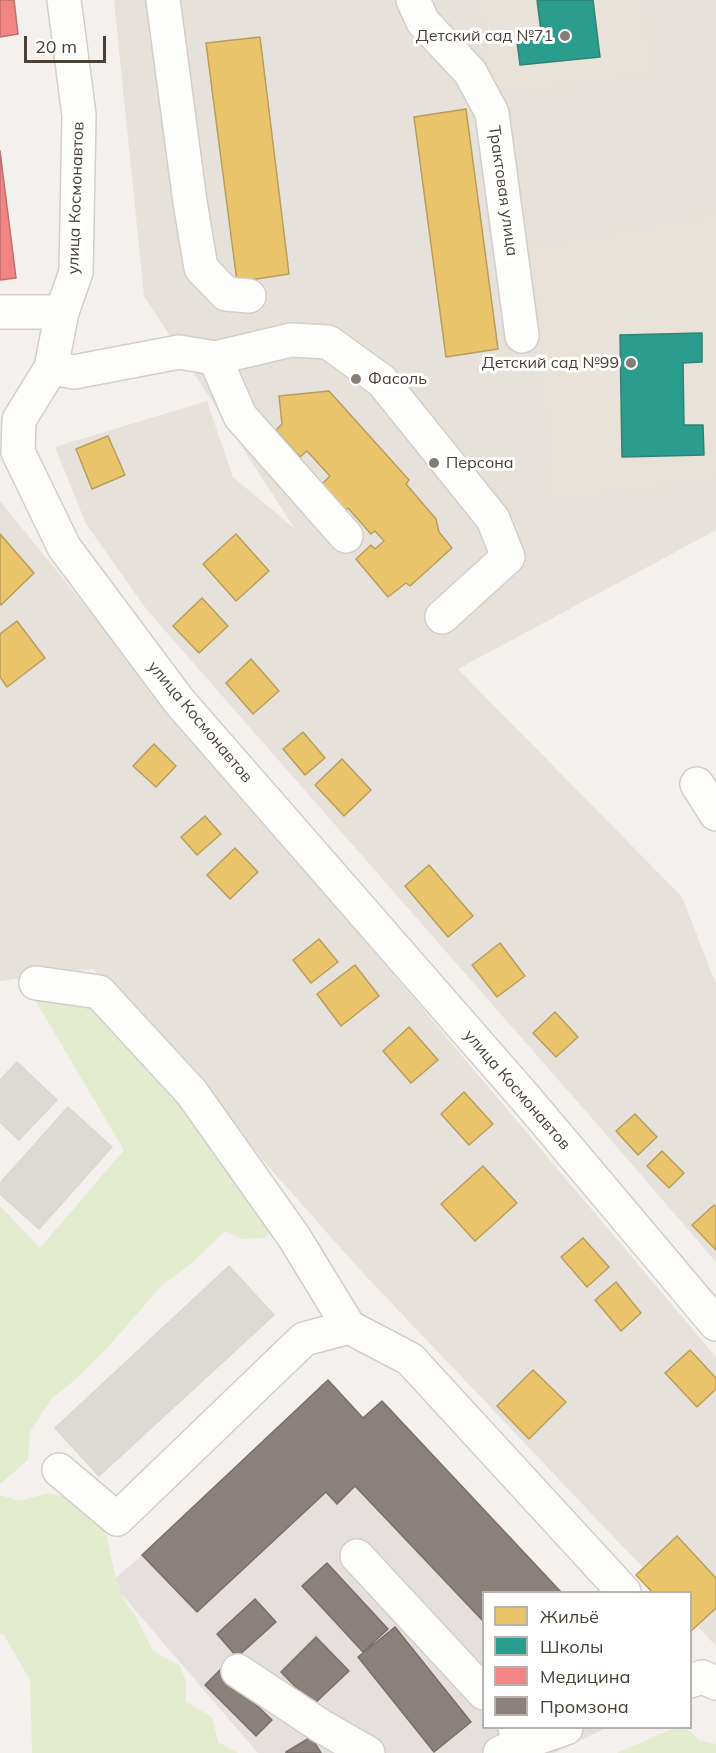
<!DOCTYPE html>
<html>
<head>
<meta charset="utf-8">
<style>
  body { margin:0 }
  #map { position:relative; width:716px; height:1753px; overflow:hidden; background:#f3f0ed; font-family:Mulish,sans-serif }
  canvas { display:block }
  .legend { position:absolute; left:482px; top:1591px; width:210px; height:138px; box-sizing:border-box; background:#fff; border:2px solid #b6b3af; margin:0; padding:8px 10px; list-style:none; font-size:18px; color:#494138 }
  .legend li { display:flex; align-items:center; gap:12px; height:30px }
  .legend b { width:30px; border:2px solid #b6b3af }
  .scale { position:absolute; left:24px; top:36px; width:82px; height:27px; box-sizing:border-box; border:3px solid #494138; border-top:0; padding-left:8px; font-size:18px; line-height:21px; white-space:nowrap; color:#494138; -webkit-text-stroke:4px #fff; paint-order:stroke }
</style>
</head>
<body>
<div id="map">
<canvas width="716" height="1753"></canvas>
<ul class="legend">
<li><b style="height:16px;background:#e9c46a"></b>Жильё</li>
<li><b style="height:16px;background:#2a9d8f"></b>Школы</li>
<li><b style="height:16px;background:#f28482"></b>Медицина</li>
<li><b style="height:16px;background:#8a817c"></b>Промзона</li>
</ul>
<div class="scale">20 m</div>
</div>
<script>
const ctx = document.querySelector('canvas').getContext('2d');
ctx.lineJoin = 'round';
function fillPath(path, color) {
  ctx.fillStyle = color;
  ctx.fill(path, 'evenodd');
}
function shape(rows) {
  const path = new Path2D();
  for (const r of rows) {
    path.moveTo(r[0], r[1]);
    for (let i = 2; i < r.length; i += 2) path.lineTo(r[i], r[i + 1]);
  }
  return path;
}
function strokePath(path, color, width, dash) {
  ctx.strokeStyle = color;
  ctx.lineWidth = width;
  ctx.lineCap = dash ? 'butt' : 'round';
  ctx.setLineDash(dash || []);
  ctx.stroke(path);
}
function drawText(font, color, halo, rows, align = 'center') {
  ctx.font = font + ' Mulish,sans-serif';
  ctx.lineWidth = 6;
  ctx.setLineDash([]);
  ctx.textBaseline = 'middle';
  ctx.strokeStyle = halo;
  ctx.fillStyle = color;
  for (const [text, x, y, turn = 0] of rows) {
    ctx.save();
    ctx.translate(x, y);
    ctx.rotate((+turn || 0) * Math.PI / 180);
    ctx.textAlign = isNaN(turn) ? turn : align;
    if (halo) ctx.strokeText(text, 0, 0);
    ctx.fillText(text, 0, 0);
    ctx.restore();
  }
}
const residential = shape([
  [114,0,716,0,716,530,458,669,682,897,716,984,716,1262,611,1140,147,610,86,524,55,447,207,401,233,477,295,529,144,296],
  [0,501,148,683,716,1357,716,1646,691,1619,690,1592,666,1592,361,1271,93,969,0,981]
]);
const industrial = shape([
  [328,1380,363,1417,382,1401,561,1592,484,1592,484,1728,606,1728,554,1753,258,1753,111,1582,142,1555]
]);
const education = shape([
  [483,0,638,0,647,71,494,91],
  [716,212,716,474,555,497,538,251,707,220]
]);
const green = shape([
  [26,985,94,1008,232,1128,268,1170,285,1195,278,1225,265,1238,241,1239,225,1231,192,1263,162,1285,109,1346,76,1379,52,1398,30,1432,28,1460,0,1484,0,1206,40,1248,124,1150],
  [49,1493,80,1501,104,1523,115,1576,124,1600,136,1617,153,1651,179,1665,186,1681,186,1702,212,1717,218,1742,238,1753,32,1753,30,1680,4,1635,0,1634,0,1495,19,1501],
  [674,1728,687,1728,699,1740,716,1744,716,1753,617,1753]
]);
const homes = shape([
  [260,37,289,274,237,282,206,43,260,37],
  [466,109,498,349,446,357,414,117,466,109],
  [329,391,409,480,406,484,436,519,439,532,452,548,410,586,406,583,388,597,356,559,371,545,375,549,384,541,375,531,371,534,348,508,344,511,322,484,330,476,307,451,300,457,276,430,282,424,279,396,329,391],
  [108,436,125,475,92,489,76,449,108,436],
  [0,534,34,573,1,605,0,604,0,534],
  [236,534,269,571,236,601,203,564,236,534],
  [202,598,228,626,199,653,173,626,202,598],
  [17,621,45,658,7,687,0,677,0,634,17,621],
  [251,659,279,691,253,714,226,683,251,659],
  [303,732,325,758,305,775,283,749,303,732],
  [154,744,176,766,156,787,133,766,154,744],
  [342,759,371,790,344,816,315,785,342,759],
  [205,816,221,834,197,855,181,837,205,816],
  [235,848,258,872,230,899,207,875,235,848],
  [429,865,473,916,448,937,405,886,429,865],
  [319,939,338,962,311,983,293,960,319,939],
  [500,943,525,976,497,997,472,965,500,943],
  [355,965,379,996,341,1026,317,994,355,965],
  [555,1012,578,1037,556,1057,533,1033,555,1012],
  [409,1027,438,1060,411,1083,383,1051,409,1027],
  [464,1092,493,1124,469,1145,441,1114,464,1092],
  [635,1114,657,1137,638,1155,616,1131,635,1114],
  [662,1151,684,1173,669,1188,647,1166,662,1151],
  [483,1166,517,1203,475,1241,441,1204,483,1166],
  [714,1205,716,1207,716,1250,692,1225,714,1205],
  [583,1238,609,1267,587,1287,561,1257,583,1238],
  [616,1282,641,1313,621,1331,595,1300,616,1282],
  [690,1350,716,1378,716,1389,697,1407,665,1373,690,1350],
  [533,1370,566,1402,529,1439,497,1406,533,1370],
  [677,1536,716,1578,716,1608,690,1632,690,1592,652,1592,636,1575,677,1536]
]);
const schools = shape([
  [537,0,593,0,600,57,520,65,516,34,541,31,537,0],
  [702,333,702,362,683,363,684,425,703,425,704,455,622,457,620,335,702,333]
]);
const health = shape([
  [0,0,14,0,18,34,0,37,0,0],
  [0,151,16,278,0,280,0,151]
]);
const industry = shape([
  [328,1380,363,1418,382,1401,561,1592,484,1592,484,1622,355,1486,337,1504,326,1492,197,1612,142,1555,328,1380],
  [327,1563,388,1629,363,1652,302,1586,327,1563],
  [255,1599,276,1622,237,1657,217,1634,255,1599],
  [395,1627,471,1722,434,1752,358,1657,395,1627],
  [316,1637,349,1671,313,1705,281,1672,316,1637],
  [220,1670,272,1720,256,1736,205,1685,220,1670],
  [311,1737,321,1753,286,1753,286,1752,311,1737]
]);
const building = shape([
  [17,1062,57,1100,19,1140,0,1122,0,1080,17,1062],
  [68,1107,112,1147,39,1229,0,1194,0,1183,68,1107],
  [229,1266,274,1315,99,1476,55,1428,229,1266]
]);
const minor = shape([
  [64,0,79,115,76,272,62,312,51,368,19,420,18,452,64,547,179,701,528,1101,716,1324],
  [163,0,190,202,201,268,226,294,249,296],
  [413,0,423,22,470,72,492,113,522,336],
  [0,312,62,312],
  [215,358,240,416,346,536],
  [51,368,74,372,179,352,215,358,291,340,328,342,382,381,493,519,508,557,442,617],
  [697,784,716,814],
  [36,983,99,992,192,1093,294,1237,349,1327],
  [59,1470,117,1519,304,1339,349,1327,410,1359,624,1592],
  [357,1556,484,1693],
  [238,1671,321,1726,368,1753],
  [690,1681,702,1677,716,1683],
  [515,1728,528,1741,566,1728],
  [500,1753,528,1741]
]);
const markers = [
  [565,36,6,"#847e77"],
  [631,363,6,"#847e77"],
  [356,379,6,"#847e77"],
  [434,463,6,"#847e77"]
];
const poiNames = [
  ["Детский сад №71",553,36],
  ["Детский сад №99",619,363],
  ["Фасоль",368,379,"left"],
  ["Персона",446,463,"left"]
];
const streetNames = [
  ["Трактовая улица",503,191,82],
  ["улица Космонавтов",76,198,-88],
  ["улица Космонавтов",200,722,50],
  ["улица Космонавтов",517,1090,49]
];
fillPath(residential, '#e7e1db');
fillPath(industrial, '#e5e0dd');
fillPath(education, '#e9e2d9');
fillPath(green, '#e3ecce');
fillPath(homes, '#e9c46a');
strokePath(homes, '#b99d5b', 1.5);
fillPath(schools, '#2a9d8f');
strokePath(schools, '#338175', 1.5);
fillPath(health, '#f28482');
strokePath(health, '#bf706c', 1.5);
fillPath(industry, '#8a817c');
strokePath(industry, '#766e68', 1.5);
fillPath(building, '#ddd9d5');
strokePath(building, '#dbd7d3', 1.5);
strokePath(minor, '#d1cecb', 36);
strokePath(minor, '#fdfdfc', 33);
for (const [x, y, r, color] of markers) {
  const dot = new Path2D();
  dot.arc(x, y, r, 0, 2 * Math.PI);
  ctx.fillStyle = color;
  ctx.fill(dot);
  strokePath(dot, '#fff', 2);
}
drawText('16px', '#494138', '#fff', poiNames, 'right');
drawText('16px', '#494138', '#fff', streetNames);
</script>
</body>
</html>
